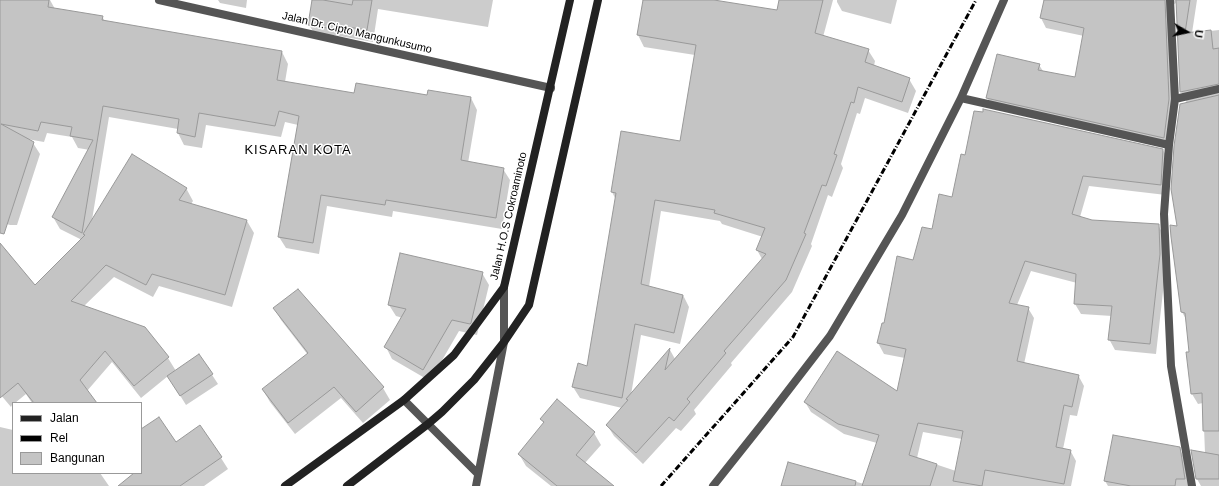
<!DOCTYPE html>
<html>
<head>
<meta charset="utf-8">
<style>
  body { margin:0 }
  #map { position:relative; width:1219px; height:486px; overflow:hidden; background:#fff; font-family:Helvetica,sans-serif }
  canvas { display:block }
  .legend { position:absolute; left:12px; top:402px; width:130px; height:72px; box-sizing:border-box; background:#fff; border:1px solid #999; margin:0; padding:5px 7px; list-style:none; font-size:12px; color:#000 }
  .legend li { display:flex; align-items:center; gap:8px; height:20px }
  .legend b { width:20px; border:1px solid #999 }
  .north { position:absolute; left:1167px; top:12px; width:40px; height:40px; -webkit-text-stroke:3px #fff; paint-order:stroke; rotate:99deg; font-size:11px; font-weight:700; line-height:16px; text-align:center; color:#000 }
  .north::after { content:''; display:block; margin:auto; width:14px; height:18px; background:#000; clip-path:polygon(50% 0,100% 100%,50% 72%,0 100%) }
</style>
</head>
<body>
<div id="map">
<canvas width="1219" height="486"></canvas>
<ul class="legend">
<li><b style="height:5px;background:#222"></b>Jalan</li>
<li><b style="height:5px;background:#000"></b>Rel</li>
<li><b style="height:11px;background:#c4c4c4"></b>Bangunan</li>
</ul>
<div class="north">U</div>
</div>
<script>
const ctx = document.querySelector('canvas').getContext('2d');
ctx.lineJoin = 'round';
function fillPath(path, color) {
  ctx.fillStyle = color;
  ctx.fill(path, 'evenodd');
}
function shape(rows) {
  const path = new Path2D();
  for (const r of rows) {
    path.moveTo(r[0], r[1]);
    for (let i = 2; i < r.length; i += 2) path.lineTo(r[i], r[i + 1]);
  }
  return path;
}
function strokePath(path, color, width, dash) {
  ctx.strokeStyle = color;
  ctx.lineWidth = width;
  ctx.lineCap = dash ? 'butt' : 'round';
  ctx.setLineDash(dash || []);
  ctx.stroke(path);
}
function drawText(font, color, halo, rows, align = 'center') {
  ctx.font = font + ' Helvetica,sans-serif';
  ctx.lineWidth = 3;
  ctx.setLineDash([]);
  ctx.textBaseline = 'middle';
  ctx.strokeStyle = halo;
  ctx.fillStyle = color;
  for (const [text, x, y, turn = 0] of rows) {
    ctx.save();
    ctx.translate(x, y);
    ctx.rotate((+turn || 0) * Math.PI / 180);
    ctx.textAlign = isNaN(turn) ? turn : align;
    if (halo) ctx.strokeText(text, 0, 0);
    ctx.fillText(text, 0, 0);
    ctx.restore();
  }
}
const shadow = shape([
  [0,0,50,0,55,9,102,17,105,21,282,52,288,64,285,82,355,94,471,98,477,110,468,163,503,169,510,180,502,229,393,211,392,217,327,206,319,254,286,248,279,237,298,125,285,122,281,137,206,125,202,148,184,145,178,133,178,129,109,117,92,220,186,188,193,201,191,204,247,221,254,233,232,307,159,286,153,297,114,277,84,306,144,327,168,358,176,371,199,355,218,384,186,405,168,376,141,398,112,362,87,391,96,403,32,403,26,394,15,403,13,403,11,407,0,394,0,261,35,287,82,240,60,229,53,217,90,150,78,148,72,137,47,133,44,142,27,139,33,143,40,154,17,225,10,225,0,222],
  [218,0,247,0,246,8,220,3],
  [313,0,493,0,488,27,378,9,373,42,334,35,333,39,316,36,309,25],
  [644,0,708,0,777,11,780,0,833,0,823,37,868,50,875,61,874,66,909,79,916,91,908,113,865,98,860,114,857,113,841,164,843,168,832,197,828,195,811,244,812,246,792,292,731,363,732,365,694,410,696,414,681,431,676,428,643,464,614,436,607,425,622,408,580,398,573,387,588,367,616,200,612,192,622,132,681,142,695,55,644,47,638,35],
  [661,211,720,221,722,224,763,237,757,250,762,259,675,359,670,350,631,395,641,335,680,344,689,307,683,295,649,287],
  [837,0,897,0,891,24,842,11,837,2],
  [1045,0,1197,0,1192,33,1219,30,1219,486,1201,486,1197,479,1205,453,1203,403,1198,404,1192,394,1187,353,1190,353,1187,321,1182,312,1178,227,1187,103,1181,92,1176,3,1170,7,1174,109,1169,147,993,107,987,98,1039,65,1043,71,1076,78,1084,36,1046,28,1041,18],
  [1163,150,1169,161,1166,195,1089,186,1080,217,1092,221,1158,225,1164,236,1166,265,1156,354,1115,350,1109,339,1112,316,1081,314,1075,304,1077,283,1031,271,1017,305,1028,308,1034,318,1024,364,1078,375,1084,386,1077,416,1070,415,1063,449,1070,450,1076,461,1071,486,782,486,789,463,864,484,877,443,844,434,811,412,805,402,898,393,905,358,884,354,878,343,914,261,953,198],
  [923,432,962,439,956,471,917,458],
  [482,273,489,285,477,335,459,331,430,381,392,359,386,347,403,318,396,316,389,305],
  [274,308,383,388,390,400,363,423,341,398,295,434,270,402,263,390,308,355,281,320],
  [541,419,594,433,601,445,585,463,612,486,551,486,526,466,519,454,544,424],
  [0,427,13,430,13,473,100,473,109,486,0,486],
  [141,430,176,444,221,458,228,469,204,486,120,486,135,473,141,473],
  [1179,448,1185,459,1190,486,1108,486,1105,481]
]);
const building = shape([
  [0,0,49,0,48,7,103,16,102,20,282,51,277,80,354,93,356,83,427,95,428,90,471,97,461,160,504,168,496,218,386,200,385,205,321,195,313,243,278,237,299,116,279,111,275,126,199,113,195,137,177,133,179,119,103,106,82,233,52,217,93,140,70,136,72,127,41,122,38,131,1,124,34,142,4,234,0,233,0,0],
  [312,0,323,0,352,5,353,0,372,0,367,30,328,24,327,28,308,25,312,0],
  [643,0,714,0,777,10,779,0,823,0,815,33,869,49,865,62,910,78,902,102,858,87,854,103,851,102,834,154,837,155,826,186,822,185,804,233,806,234,786,280,724,351,726,353,687,399,690,402,674,421,669,417,636,453,606,425,628,400,626,399,670,348,665,370,766,254,756,250,765,228,714,213,715,210,655,200,641,284,683,295,674,333,635,324,622,398,572,387,578,363,587,366,616,193,611,192,621,131,680,141,696,45,637,35,643,0],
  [1044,0,1165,0,1169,99,1164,138,986,98,997,54,1040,64,1038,70,1075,77,1084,28,1040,18,1044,0],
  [1176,0,1190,0,1185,33,1211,30,1213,49,1219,48,1219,84,1180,92,1176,0],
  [1219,95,1219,431,1203,431,1202,393,1191,394,1186,352,1189,352,1185,313,1181,312,1171,237,1170,225,1177,226,1171,189,1174,146,1180,104,1219,95],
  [983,109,1163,149,1161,185,1083,176,1072,214,1092,220,1159,224,1160,254,1150,344,1108,340,1112,306,1074,304,1076,274,1025,261,1009,303,1029,307,1017,361,1079,375,1072,407,1064,405,1056,447,1071,450,1064,484,985,470,982,486,953,481,963,431,918,423,909,455,937,464,930,486,862,486,879,435,838,424,804,402,837,351,897,391,906,349,877,343,882,323,884,323,897,256,913,260,922,227,932,229,939,194,952,197,961,154,965,155,974,111,983,112,983,109],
  [132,154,187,188,179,200,247,220,225,295,152,274,146,285,106,265,71,301,145,327,169,357,134,386,105,351,80,380,97,403,34,403,18,383,0,398,0,243,35,285,85,235,83,234,132,154],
  [400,253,483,272,471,323,470,324,452,320,423,370,384,347,406,309,388,305,400,253],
  [298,289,384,387,356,412,334,387,288,423,262,389,308,353,273,308,298,289],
  [199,354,213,374,180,396,167,376,199,354],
  [557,399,595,432,576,455,614,486,557,486,518,454,544,422,540,419,557,399],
  [159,417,176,442,200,425,222,457,180,486,118,486,134,473,141,473,141,429,159,417],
  [1113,435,1180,447,1185,479,1176,479,1175,486,1131,486,1104,481,1113,435],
  [1191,450,1219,455,1219,479,1196,479,1191,450],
  [788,462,856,481,855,486,781,486,788,462]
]);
const street = shape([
  [159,0,551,88],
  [1170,0,1175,99,1169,145,1164,214,1171,366,1192,486],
  [961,98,1169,145],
  [1175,99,1219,89],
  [404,400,478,474],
  [476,486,504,342,504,287],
  [713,486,767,418,830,336,902,215,961,98,1004,0]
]);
const secondary = shape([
  [285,486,404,400,454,355,504,287,570,0],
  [347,486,428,424,442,412,474,380,504,342,529,305,598,0]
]);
const rail = shape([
  [661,486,793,337,976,0]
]);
const streetNames = [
  ["Jalan Dr. Cipto Mangunkusumo",357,33,13],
  ["Jalan H.O.S Cokroaminoto",509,216,-77]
];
const quarterNames = [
  ["KISARAN KOTA",298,150]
];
fillPath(shadow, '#0003');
fillPath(building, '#c4c4c4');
strokePath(building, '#999', 1);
strokePath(street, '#555', 8);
strokePath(secondary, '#222', 8);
strokePath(rail, '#000', 3, [6, 2, 1, 2]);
drawText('11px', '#000', '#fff', streetNames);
ctx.letterSpacing = '1px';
drawText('13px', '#000', '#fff', quarterNames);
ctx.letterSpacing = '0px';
</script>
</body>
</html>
